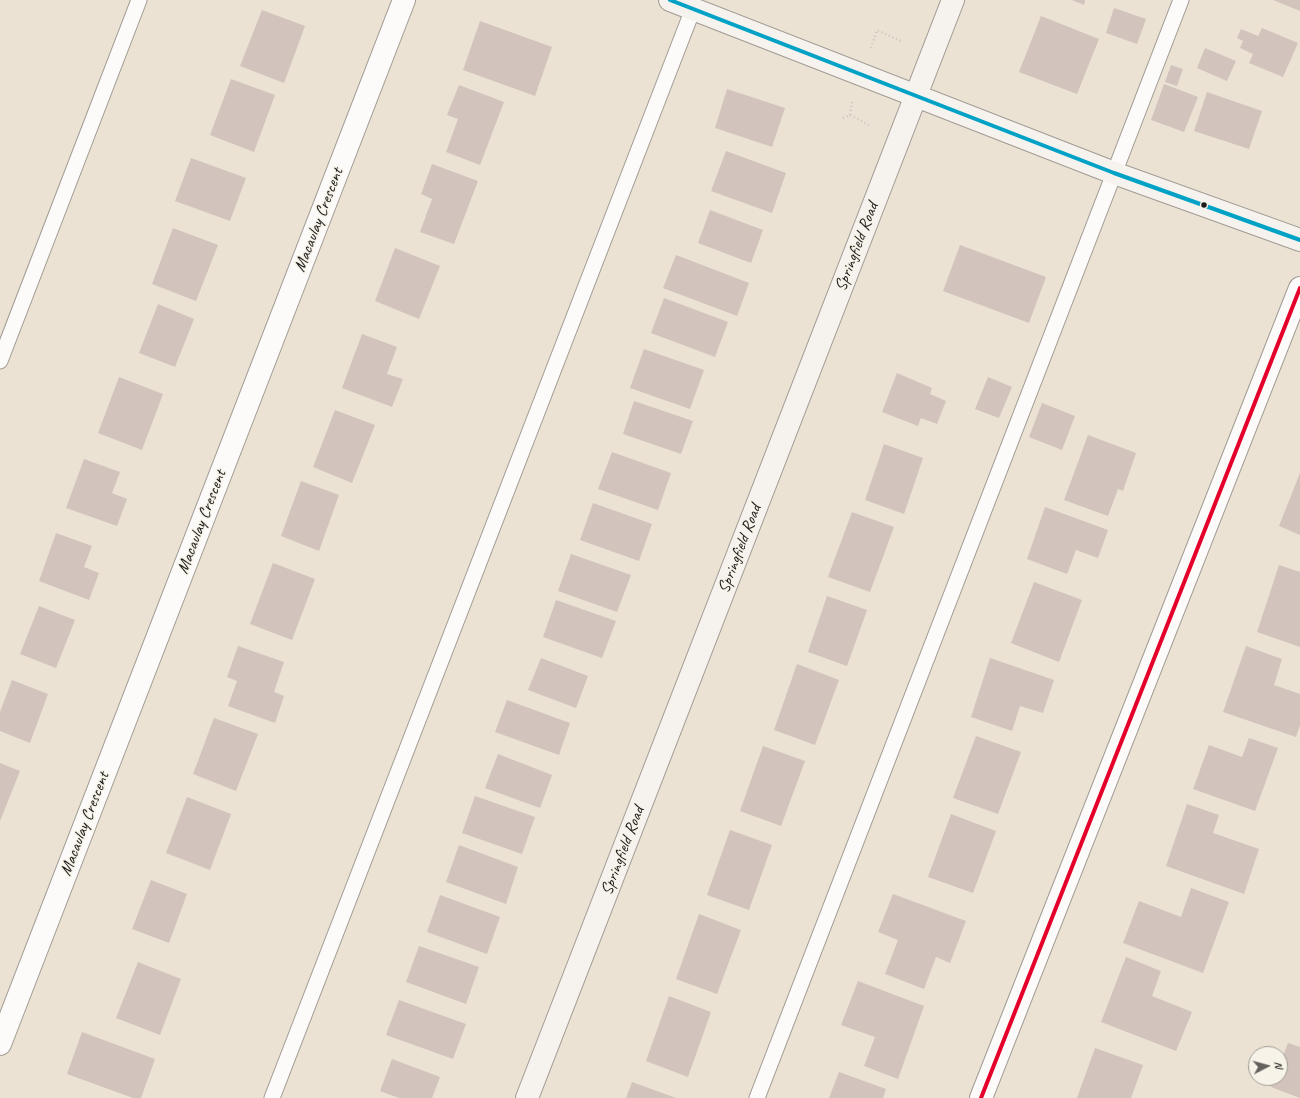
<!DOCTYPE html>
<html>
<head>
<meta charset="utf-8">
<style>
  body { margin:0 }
  #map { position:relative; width:1300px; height:1098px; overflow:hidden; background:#ebe2d4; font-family:Caveat,sans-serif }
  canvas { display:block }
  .north { position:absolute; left:1248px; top:1046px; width:40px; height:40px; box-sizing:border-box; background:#f7f3e8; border:1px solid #9f9d96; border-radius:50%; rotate:84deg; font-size:11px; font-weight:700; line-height:16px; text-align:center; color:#1c1c1c }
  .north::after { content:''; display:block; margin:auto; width:14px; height:18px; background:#64615c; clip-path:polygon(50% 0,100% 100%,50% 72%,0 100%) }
</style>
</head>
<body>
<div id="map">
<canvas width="1300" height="1098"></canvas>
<div class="north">N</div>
</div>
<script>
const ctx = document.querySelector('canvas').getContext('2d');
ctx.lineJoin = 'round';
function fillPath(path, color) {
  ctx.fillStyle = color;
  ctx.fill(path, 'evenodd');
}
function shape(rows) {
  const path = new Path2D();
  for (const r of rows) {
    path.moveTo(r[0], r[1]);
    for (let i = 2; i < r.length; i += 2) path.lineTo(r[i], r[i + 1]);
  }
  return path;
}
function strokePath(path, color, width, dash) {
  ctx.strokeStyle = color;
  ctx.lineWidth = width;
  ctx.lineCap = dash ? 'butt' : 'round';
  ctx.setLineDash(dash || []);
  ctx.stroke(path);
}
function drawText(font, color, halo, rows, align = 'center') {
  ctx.font = font + ' Caveat,sans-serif';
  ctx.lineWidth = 3;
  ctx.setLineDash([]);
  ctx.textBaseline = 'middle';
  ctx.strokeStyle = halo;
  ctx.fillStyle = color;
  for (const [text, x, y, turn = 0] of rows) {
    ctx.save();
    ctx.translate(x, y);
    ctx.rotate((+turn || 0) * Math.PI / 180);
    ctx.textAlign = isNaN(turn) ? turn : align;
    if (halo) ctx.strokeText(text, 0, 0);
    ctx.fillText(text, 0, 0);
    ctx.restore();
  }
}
const building = shape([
  [1072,0,1085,0,1084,5],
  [1273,0,1300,0,1300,11],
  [1114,8,1146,19,1137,44,1106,33],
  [262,10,305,26,284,83,240,66],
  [1041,16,1099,39,1077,94,1019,72],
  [480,21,552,47,535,96,463,70],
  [1262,28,1298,43,1283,77,1249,63,1253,54,1240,48,1243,41,1237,38,1241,29,1258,36],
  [1205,48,1236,61,1227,81,1197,68],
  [1171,65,1183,69,1177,86,1165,82],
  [231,79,275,95,254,152,210,135],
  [1164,84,1198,97,1184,132,1151,120],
  [459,85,504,102,480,165,446,152,458,119,447,115],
  [727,89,785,108,772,147,715,128],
  [1207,92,1262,111,1249,149,1194,131],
  [726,151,786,173,772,213,711,191],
  [191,158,246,178,230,221,175,201],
  [432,164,478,181,454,244,420,232,432,199,421,194],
  [710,210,763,230,751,263,698,243],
  [173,228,218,245,196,301,152,284],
  [960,245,1046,277,1029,323,943,291],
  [395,248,440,266,419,319,375,301],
  [676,255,749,283,737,316,663,288],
  [664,298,728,322,715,357,651,333],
  [158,304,194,319,175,367,139,353],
  [362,334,397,347,387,374,403,379,392,407,342,388],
  [644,349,704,370,690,409,630,388],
  [897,373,932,388,930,394,946,401,937,424,921,418,918,426,882,412],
  [119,377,163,394,142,450,98,433],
  [988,377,1012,387,999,418,975,409],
  [634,401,693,421,681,454,623,434],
  [1042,403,1075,416,1062,450,1029,437],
  [335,410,375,425,352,483,313,467],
  [1088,435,1136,453,1123,491,1118,489,1108,516,1064,500],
  [884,444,923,458,904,514,865,500],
  [612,452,671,473,658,510,598,489],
  [84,459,120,472,112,493,127,499,117,526,66,508],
  [1300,473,1300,535,1279,526],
  [301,481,339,495,319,551,281,536],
  [593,503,652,524,639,561,580,540],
  [1045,507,1108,530,1098,558,1076,550,1067,574,1027,559],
  [852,512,894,527,870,592,828,577],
  [56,533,92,546,84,567,99,573,89,600,39,581],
  [571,554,631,575,617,612,558,591],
  [273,563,315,579,292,640,250,624],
  [1279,565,1300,572,1300,647,1257,632],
  [1034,582,1082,600,1059,662,1011,643],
  [827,596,867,610,847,666,808,652],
  [556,600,616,621,602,658,543,637],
  [39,606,75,620,56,668,20,654],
  [238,646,284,662,274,692,284,696,275,723,228,706,237,681,227,677],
  [1246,646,1282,659,1274,685,1300,694,1300,725,1296,737,1223,712],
  [541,658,588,676,576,708,528,690],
  [990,658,1054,680,1043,713,1020,706,1012,731,971,717],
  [797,664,839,680,815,745,774,730],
  [12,680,48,694,30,743,0,731,0,712],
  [507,700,570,723,559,755,495,732],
  [214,718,258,734,236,791,193,774],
  [976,736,1021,752,998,814,953,798],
  [1249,738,1278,748,1255,811,1193,789,1209,745,1242,757],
  [763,746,805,761,781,826,740,811],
  [498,754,552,775,540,808,485,788],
  [0,763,20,771,0,821],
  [475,796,535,817,522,854,462,833],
  [187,797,231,814,210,870,166,853],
  [1187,804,1219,815,1213,833,1259,849,1244,894,1166,866],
  [951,814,996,831,973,893,928,877],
  [730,830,772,845,749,910,707,895],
  [459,845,518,867,506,904,446,882],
  [151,880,187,894,169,943,132,929],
  [1191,888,1229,902,1203,973,1123,943,1139,901,1181,917],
  [893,894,966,921,950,963,936,957,924,989,885,974,898,940,878,932],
  [440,895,500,917,487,954,427,932],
  [699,914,741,930,717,994,676,979],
  [419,946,479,967,466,1004,406,982],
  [1126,957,1161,971,1152,996,1192,1012,1176,1051,1101,1022],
  [138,962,181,979,160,1035,116,1018],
  [858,981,924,1006,898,1079,864,1066,875,1037,841,1025],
  [669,996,711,1012,688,1077,646,1061],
  [399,1000,466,1024,453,1059,386,1035],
  [82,1032,155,1059,141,1098,133,1098,67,1074],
  [1288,1043,1300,1047,1300,1098,1271,1087,1274,1078,1280,1078,1280,1064],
  [1095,1048,1143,1065,1131,1098,1077,1098],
  [392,1059,440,1077,432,1098,399,1098,380,1091],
  [839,1072,886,1089,883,1098,829,1098],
  [632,1082,676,1098,626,1098]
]);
const path = shape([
  [871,48,877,30,903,42],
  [850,115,852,102],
  [843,118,850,115,869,125]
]);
const lane = shape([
  [0,361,139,0],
  [272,1098,693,9],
  [757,1098,1181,0]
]);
const street = shape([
  [0,1044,404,0],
  [981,1098,1300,288]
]);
const secondary = shape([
  [670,0,1114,173,1300,240],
  [527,1098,953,0]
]);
const bus1 = shape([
  [670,0,1114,173,1300,240]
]);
const bus2 = shape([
  [981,1098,1300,288]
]);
const markers = [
  [1204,205,3.5,"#1c1c1c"]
];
const streetNames = [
  ["Macaulay Crescent",319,220,-69],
  ["Springfield Road",857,247,-69],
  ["Macaulay Crescent",202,522,-69],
  ["Springfield Road",740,549,-69],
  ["Macaulay Crescent",85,824,-69],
  ["Springfield Road",623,851,-69]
];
fillPath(building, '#d2c3bc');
strokePath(lane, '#a09b93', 17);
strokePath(street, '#a09b93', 24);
strokePath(secondary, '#a09b93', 24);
strokePath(path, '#c7c5c2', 2.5, [1, 3]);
strokePath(lane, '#fcfbf9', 15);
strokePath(street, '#fcfbf9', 22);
strokePath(secondary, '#f6f2ee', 22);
strokePath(bus1, '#01a2c5', 4);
strokePath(bus2, '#e4002b', 4);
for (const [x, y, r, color] of markers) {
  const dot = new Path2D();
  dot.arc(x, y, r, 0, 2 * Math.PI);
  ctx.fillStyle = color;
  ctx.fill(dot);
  strokePath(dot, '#f7f3e8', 1.5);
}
drawText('17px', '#1c1c1c', '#f7f3e8', streetNames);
</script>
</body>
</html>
